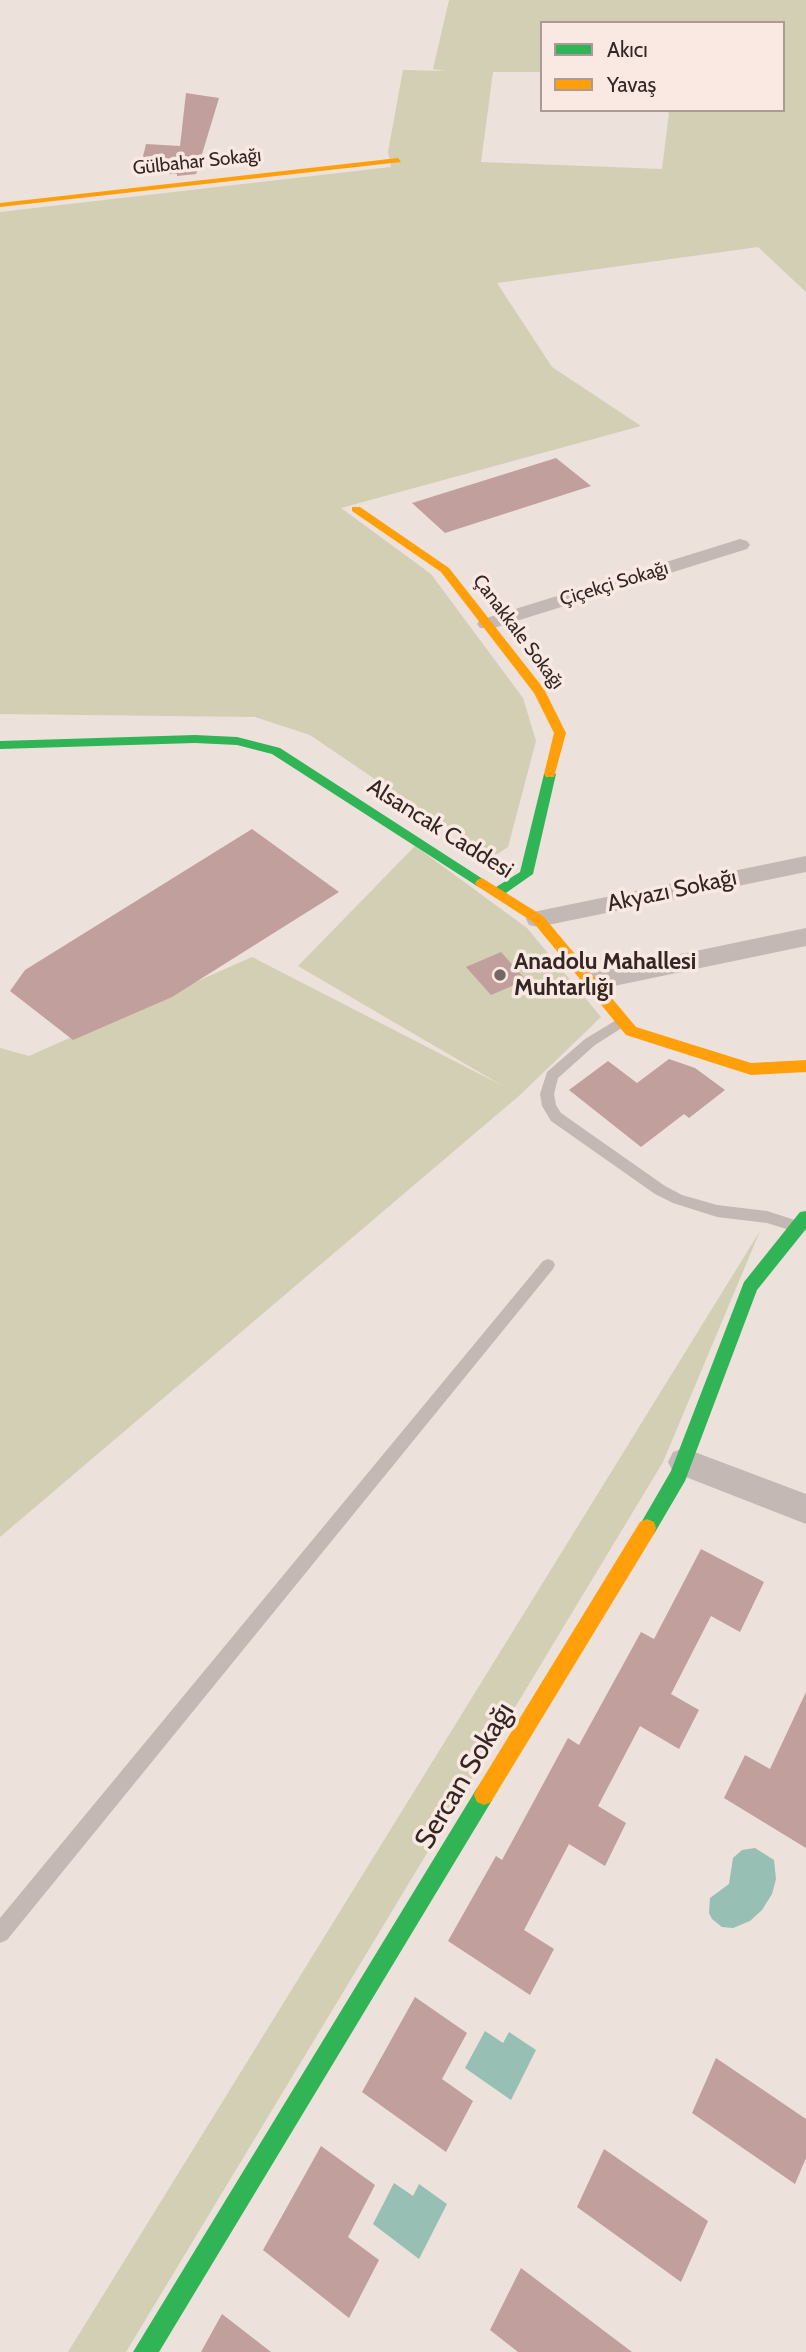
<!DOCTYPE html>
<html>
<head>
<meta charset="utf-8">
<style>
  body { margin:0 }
  #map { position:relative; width:806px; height:2352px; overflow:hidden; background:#ece1db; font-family:Cabin,sans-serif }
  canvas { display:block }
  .legend { position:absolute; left:540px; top:21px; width:245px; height:91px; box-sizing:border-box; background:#f9e9e2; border:2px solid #aa9b96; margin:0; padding:9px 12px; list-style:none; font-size:21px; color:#342624 }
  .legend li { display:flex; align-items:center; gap:14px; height:35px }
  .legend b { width:35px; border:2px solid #aa9b96 }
</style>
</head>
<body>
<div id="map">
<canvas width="806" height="2352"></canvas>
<ul class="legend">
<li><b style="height:9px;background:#30b455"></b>Akıcı</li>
<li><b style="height:9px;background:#ff9f0a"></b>Yavaş</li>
</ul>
</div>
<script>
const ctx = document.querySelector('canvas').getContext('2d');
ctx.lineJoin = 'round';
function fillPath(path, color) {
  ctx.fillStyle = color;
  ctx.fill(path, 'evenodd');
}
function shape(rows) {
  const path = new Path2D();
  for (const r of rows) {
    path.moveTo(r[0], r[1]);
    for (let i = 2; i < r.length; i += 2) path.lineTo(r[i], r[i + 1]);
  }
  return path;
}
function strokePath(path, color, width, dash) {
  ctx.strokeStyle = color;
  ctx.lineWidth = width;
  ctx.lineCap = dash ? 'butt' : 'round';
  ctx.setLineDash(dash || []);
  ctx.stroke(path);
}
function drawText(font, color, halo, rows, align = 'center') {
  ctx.font = font + ' Cabin,sans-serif';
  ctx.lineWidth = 7;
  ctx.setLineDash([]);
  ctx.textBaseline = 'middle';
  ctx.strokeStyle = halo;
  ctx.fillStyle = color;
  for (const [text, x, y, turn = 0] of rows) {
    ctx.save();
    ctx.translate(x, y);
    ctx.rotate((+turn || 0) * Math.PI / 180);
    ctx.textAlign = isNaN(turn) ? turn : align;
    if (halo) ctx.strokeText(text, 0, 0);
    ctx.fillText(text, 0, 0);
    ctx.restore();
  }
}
const green = shape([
  [449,0,806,0,806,292,758,247,497,283,552,367,641,426,341,508,431,574,523,698,536,741,508,847,491,858,310,735,255,717,0,714,0,212,391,167,388,152,403,70,445,71,433,69],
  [542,23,783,23,783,110,664,110,669,113,662,169,481,162,493,72,542,72],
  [415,846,527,928,601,1017,520,1095,0,1537,0,1048,29,1056,252,957,503,1086,298,966],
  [760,1231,663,1462,126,2352,68,2352]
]);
const water = shape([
  [755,1848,774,1860,776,1879,772,1894,762,1910,750,1921,733,1928,722,1927,712,1919,709,1913,710,1898,729,1884,733,1858,742,1850],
  [485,2031,503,2043,509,2032,536,2050,511,2100,465,2068],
  [394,2183,413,2196,419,2184,447,2204,419,2259,373,2224]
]);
const building = shape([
  [186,93,219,98,196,174,177,176,177,174,139,173,146,144,180,146],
  [556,458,591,486,445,533,412,503],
  [252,829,339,892,172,997,73,1040,10,991,25,970],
  [501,952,526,980,491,995,466,967],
  [669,1059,695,1068,725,1090,689,1118,684,1114,641,1147,569,1090,608,1061,637,1083],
  [701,1549,764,1582,740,1632,711,1616,671,1694,699,1710,679,1749,640,1726,598,1806,626,1823,605,1866,569,1844,524,1930,554,1949,530,1995,448,1941,496,1856,502,1860,568,1738,579,1745,641,1632,654,1639],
  [806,1692,806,1848,724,1798,745,1755,770,1769],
  [415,1997,467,2033,442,2079,473,2101,446,2152,362,2092],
  [716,2058,806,2119,806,2158,795,2184,692,2113],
  [321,2146,375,2185,348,2237,379,2260,349,2318,263,2250],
  [604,2149,708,2221,681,2282,577,2207],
  [521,2268,632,2352,518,2352,490,2330],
  [222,2314,271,2352,201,2352]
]);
const lane = shape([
  [623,1016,629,1021,628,1024,595,1045,558,1078,554,1094,556,1105,561,1113,665,1186,682,1195,717,1205,767,1211,801,1222,803,1226,801,1230,796,1232,767,1223,717,1217,673,1203,655,1194,551,1121,542,1106,540,1094,547,1072,585,1039,623,1016],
  [548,1259,553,1261,555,1265,553,1269,7,1940,0,1943,0,1918,543,1261,548,1259]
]);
const street = shape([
  [740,539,747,541,750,545,747,549,494,628,480,628,477,624,480,620,740,539],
  [806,856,806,872,538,927,529,925,526,919,529,913,538,911,806,856],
  [806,928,806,946,590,991,581,988,577,982,581,976,590,973,806,928],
  [684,1448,806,1494,806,1524,673,1472,668,1462,673,1452,684,1448]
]);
const fast = shape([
  [195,735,237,737,280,748,489,883,482,888,477,886,272,754,237,745,195,743,0,749,0,741,195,735],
  [550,770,556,774,533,874,503,895,493,895,491,892,493,889,520,872,544,774,550,770],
  [806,1211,806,1229,757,1290,685,1481,654,1534,647,1537,640,1534,638,1528,671,1471,744,1282,800,1212,806,1211],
  [484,1785,491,1788,494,1795,491,1802,159,2352,133,2352,477,1788,484,1785]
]);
const slow = shape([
  [398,158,401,162,0,207,0,203,398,158],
  [352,507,360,507,449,568,544,689,566,733,554,777,546,777,544,774,554,733,534,693,441,572,352,511,352,507],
  [482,878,543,916,636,1027,751,1063,806,1060,806,1072,751,1075,626,1035,533,922,477,886,475,883,477,880,482,878],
  [647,1519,654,1522,656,1528,654,1534,491,1802,484,1805,477,1802,474,1795,477,1788,640,1522,647,1519]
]);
const markers = [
  [500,975,7,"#746764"]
];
const farStreetnames = [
  ["Gülbahar Sokağı",197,162,-6],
  ["Çiçekçi Sokağı",614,584,-17],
  ["Çanakkale Sokağı",518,632,53]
];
const streetNames = [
  ["Alsancak Caddesi",440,829,32],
  ["Akyazı Sokağı",672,891,-12]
];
const poiNames = [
  ["Anadolu Mahallesi",514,962],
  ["Muhtarlığı",514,988]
];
const nearStreetnames = [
  ["Sercan Sokağı",465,1776,-59]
];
fillPath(green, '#d2cfb4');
fillPath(water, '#97bfb4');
fillPath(building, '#c09f9c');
fillPath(lane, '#c4b8b5');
fillPath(street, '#c4b8b5');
fillPath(fast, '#30b455');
fillPath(slow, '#ff9f0a');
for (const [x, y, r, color] of markers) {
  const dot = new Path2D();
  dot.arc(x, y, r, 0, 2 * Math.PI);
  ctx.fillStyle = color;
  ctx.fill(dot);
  strokePath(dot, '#f9e9e2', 2.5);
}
drawText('19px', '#342624', '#f9e9e2', farStreetnames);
drawText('23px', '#342624', '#f9e9e2', streetNames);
drawText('bold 23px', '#342624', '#f9e9e2', poiNames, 'left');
drawText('28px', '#342624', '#f9e9e2', nearStreetnames);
</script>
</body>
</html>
